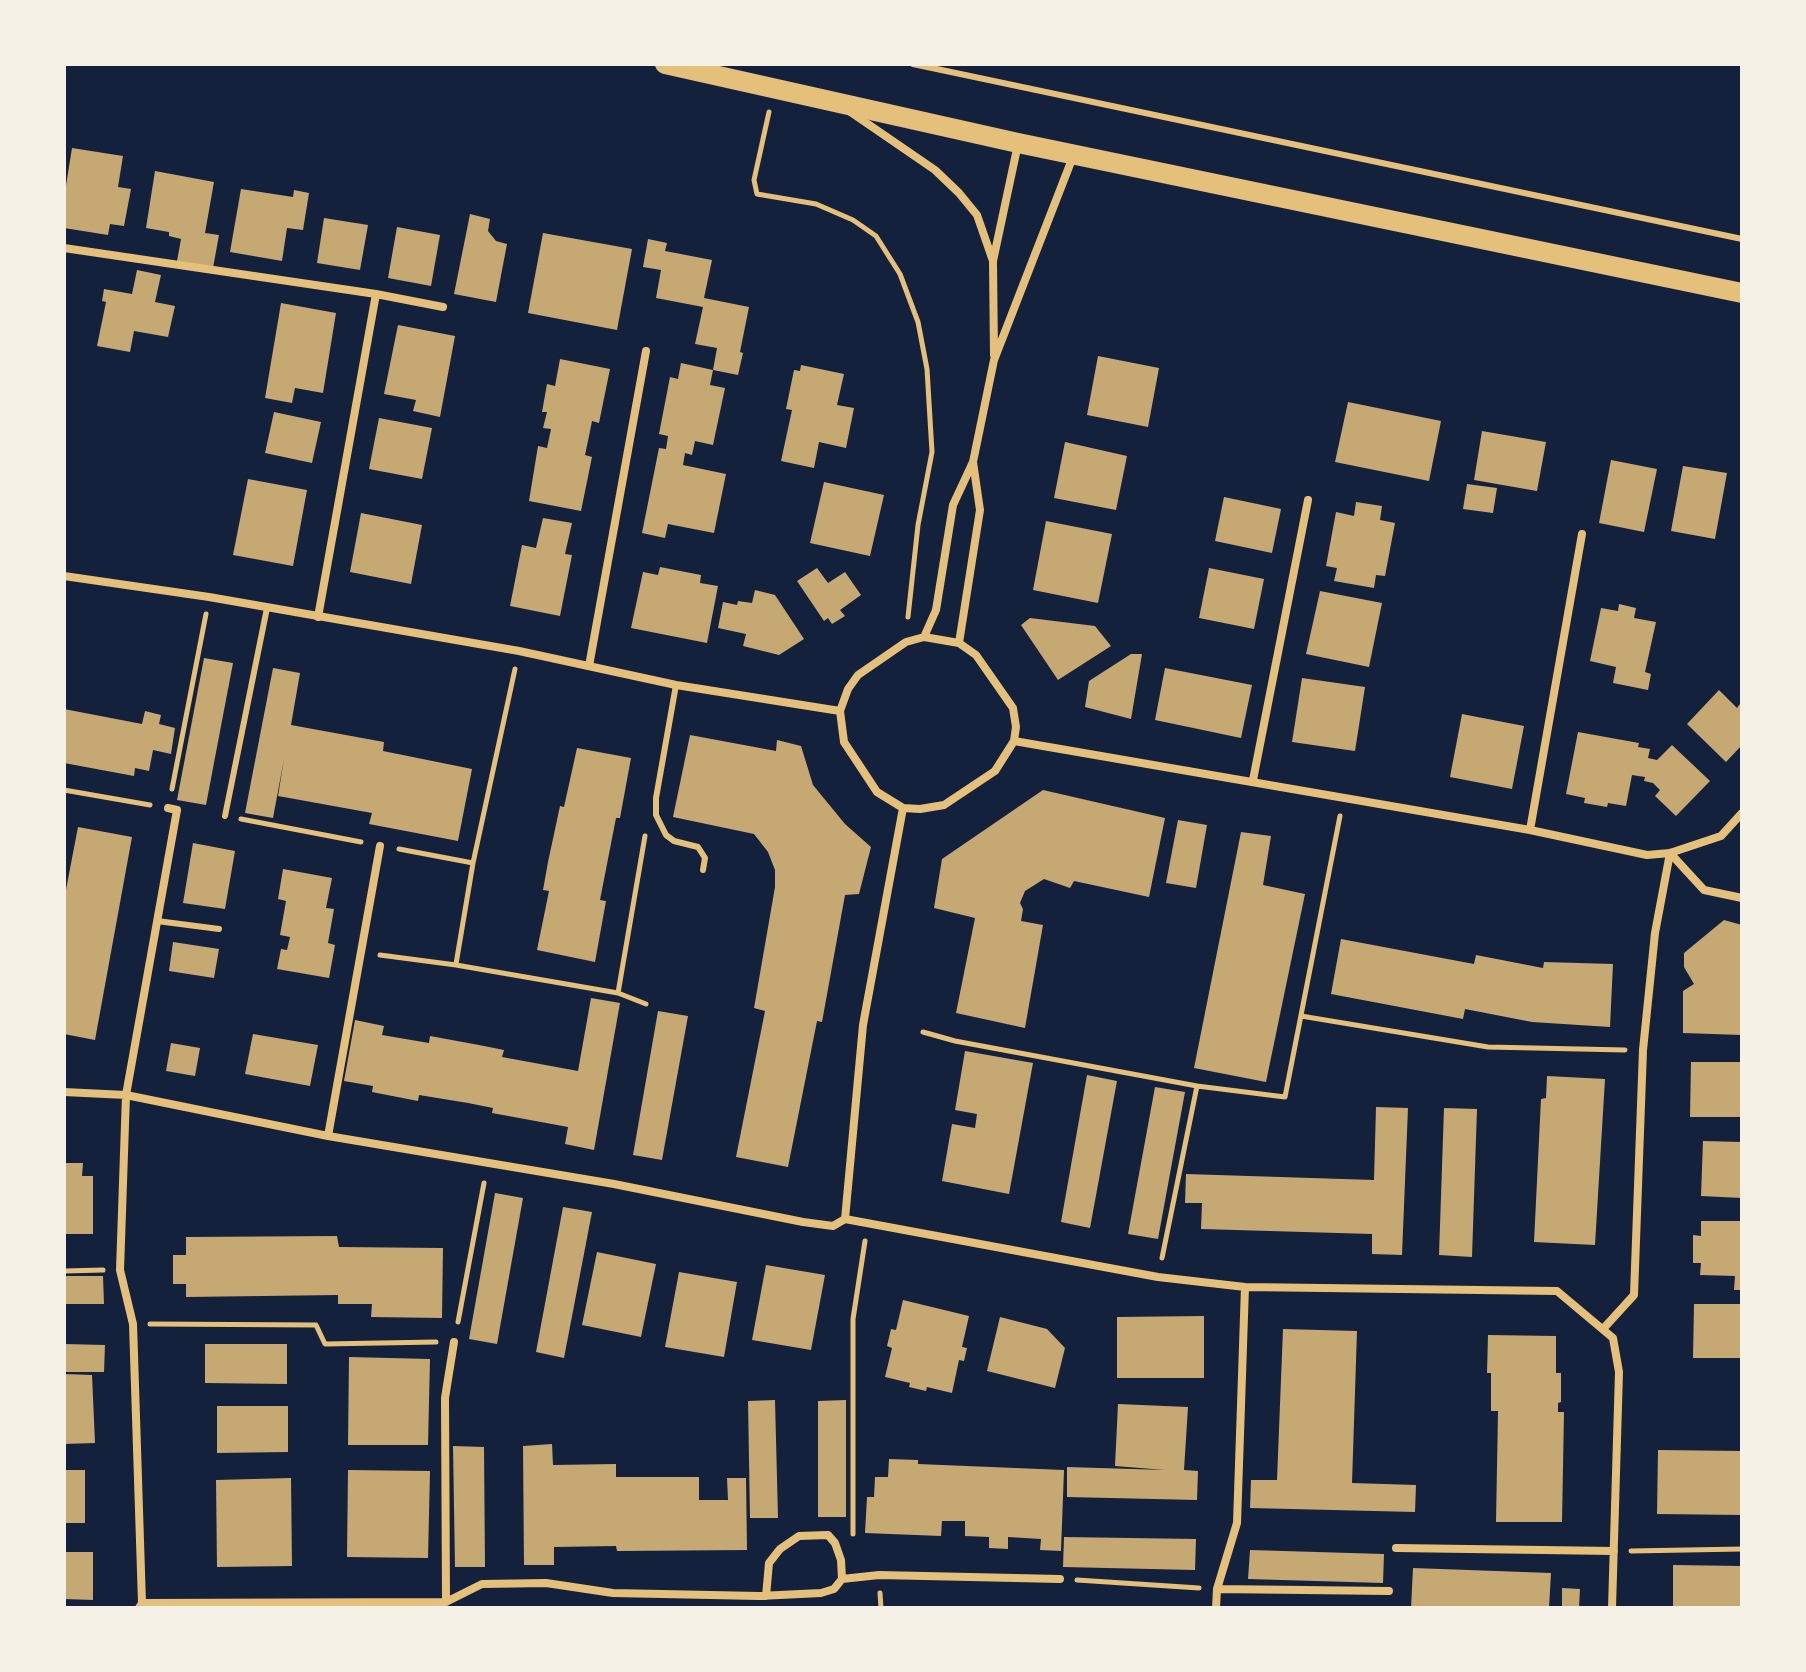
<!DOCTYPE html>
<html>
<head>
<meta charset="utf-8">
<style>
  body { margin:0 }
  #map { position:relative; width:1806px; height:1672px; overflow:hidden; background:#14213d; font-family:"DM Sans",sans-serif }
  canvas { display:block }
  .frame { position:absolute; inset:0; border:66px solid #f6f1e7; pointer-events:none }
</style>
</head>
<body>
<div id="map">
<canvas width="1806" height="1672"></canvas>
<div class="frame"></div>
</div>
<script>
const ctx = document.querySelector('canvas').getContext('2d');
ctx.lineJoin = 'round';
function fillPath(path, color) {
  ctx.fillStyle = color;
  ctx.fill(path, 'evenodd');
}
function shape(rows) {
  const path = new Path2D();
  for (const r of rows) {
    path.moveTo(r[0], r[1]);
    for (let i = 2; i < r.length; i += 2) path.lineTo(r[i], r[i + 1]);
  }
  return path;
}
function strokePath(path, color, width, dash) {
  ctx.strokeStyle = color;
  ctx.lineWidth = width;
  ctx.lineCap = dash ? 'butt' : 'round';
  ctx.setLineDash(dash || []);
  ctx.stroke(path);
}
const building = shape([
  [72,148,123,156,118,187,131,189,124,226,110,224,108,235,64,228,64,198],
  [155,171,214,182,205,233,219,235,213,268,177,261,181,239,169,236,169,232,146,228],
  [241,189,293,197,294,190,309,193,303,230,287,228,282,261,230,252],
  [470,214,490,219,488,231,496,241,507,244,496,302,454,294],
  [324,218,368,225,360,270,317,263],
  [397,227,440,235,431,286,388,278],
  [543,233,632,249,617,330,528,313],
  [648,239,667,243,665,251,712,260,704,298,749,307,740,352,743,353,738,375,713,370,717,348,695,344,703,307,656,298,661,270,643,267],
  [137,270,161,275,155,302,175,306,168,337,134,331,130,352,97,346,106,302,102,301,104,289,132,294],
  [281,303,336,313,323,393,295,388,292,403,265,398],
  [398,325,455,336,440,417,413,411,416,400,384,394],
  [1098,356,1159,368,1148,427,1087,415],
  [560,359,610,369,599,423,592,421,589,436,585,455,592,457,581,511,529,501,538,446,547,448,551,429,543,428,547,412,542,412,547,384,555,386],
  [681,363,713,370,710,385,725,388,713,445,695,441,692,455,685,453,683,465,726,474,714,533,668,524,665,538,642,533,659,448,666,449,668,436,659,434,670,377,678,379],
  [801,365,844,374,837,405,854,408,846,448,819,442,814,468,781,461,792,410,786,409,794,370,800,371],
  [1348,402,1441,421,1429,481,1335,462],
  [274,412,321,422,312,463,265,453],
  [379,418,432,428,422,479,369,469],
  [1482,431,1546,442,1537,491,1474,480],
  [1065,442,1127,456,1116,510,1054,498],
  [1611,460,1657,469,1644,532,1599,523],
  [1683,466,1727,473,1715,539,1671,531],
  [248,479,307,490,293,566,233,555],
  [824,482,884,495,870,556,810,543],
  [1467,484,1497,488,1493,513,1463,509],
  [1224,497,1281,509,1272,553,1215,541],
  [1356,502,1382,506,1380,520,1395,523,1385,576,1376,575,1374,588,1334,581,1337,568,1326,566,1336,512,1354,516],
  [361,513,422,525,411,584,350,572],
  [543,518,572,523,565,554,572,555,560,616,510,606,522,545,536,548],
  [1046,521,1112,534,1098,603,1033,590],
  [660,567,701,575,700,583,718,586,707,643,631,628,643,572,658,575],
  [817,568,828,583,845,572,861,595,840,610,845,616,832,624,828,618,824,621,797,581],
  [1209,568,1264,579,1254,629,1199,618],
  [755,590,775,595,804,639,779,655,743,646,746,634,718,628,723,602,737,605,738,601,752,603],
  [1320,591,1382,603,1369,667,1306,654],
  [1619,604,1636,608,1634,618,1656,622,1645,672,1651,674,1648,690,1613,683,1616,667,1590,661,1601,608,1618,611],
  [1030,618,1095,626,1111,646,1058,680,1021,625],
  [1131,654,1142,654,1131,719,1085,707,1089,681],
  [204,658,233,663,206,805,177,800],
  [273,668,300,673,291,725,384,742,383,751,472,769,458,841,369,824,372,813,278,796,284,759,273,818,245,813],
  [1165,668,1252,685,1241,738,1155,720],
  [1302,678,1365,687,1355,751,1292,742],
  [1719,690,1737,708,1740,704,1742,706,1742,745,1726,762,1687,724],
  [64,709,142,724,145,711,161,715,159,724,175,728,171,754,153,750,149,771,135,768,134,776,64,763],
  [1462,714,1524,726,1512,789,1450,777],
  [1578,732,1639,743,1638,747,1650,749,1648,758,1657,760,1672,745,1710,781,1676,816,1655,796,1660,790,1653,783,1644,781,1645,777,1632,775,1626,806,1608,803,1607,807,1584,803,1585,798,1566,794],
  [690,735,776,751,777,740,801,746,813,785,845,824,871,847,859,894,845,895,822,1022,817,1021,788,1167,736,1157,765,1011,754,1008,775,887,775,870,768,852,754,834,673,817],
  [577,748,631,758,620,818,616,818,600,900,606,901,595,962,537,950,549,891,543,890,548,862,560,806,564,807],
  [1043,790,1165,818,1149,897,1074,881,1070,888,1044,879,1025,891,1020,903,1023,909,1021,921,1043,925,1025,1028,956,1013,975,918,934,908,942,859],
  [1178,820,1207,825,1196,888,1166,883],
  [78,827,132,837,95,1040,64,1034,64,900],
  [1241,832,1271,836,1263,885,1305,894,1266,1082,1194,1068],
  [193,843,235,851,225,909,183,903],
  [283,869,332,878,326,908,334,909,328,943,335,945,329,978,277,969,281,949,287,950,290,937,280,935,286,901,278,899],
  [1724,920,1742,925,1742,1035,1683,1033,1683,991,1694,984,1684,967,1684,953],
  [1341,939,1474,964,1476,955,1543,968,1544,962,1613,964,1610,1027,1532,1022,1465,1009,1463,1019,1331,994],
  [173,942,219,949,214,978,169,971],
  [591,998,620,1003,594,1150,565,1144,568,1127,492,1113,493,1108,468,1103,419,1095,418,1101,372,1092,373,1086,344,1081,355,1020,384,1026,382,1035,429,1043,430,1036,479,1045,504,1050,502,1057,578,1071],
  [658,1011,688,1016,662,1160,633,1155],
  [253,1034,318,1045,310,1086,245,1074],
  [171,1043,200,1048,195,1076,166,1071],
  [965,1051,1033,1063,1009,1194,942,1181,952,1124,975,1128,977,1114,955,1110],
  [1691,1062,1742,1062,1742,1117,1690,1117],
  [1087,1075,1117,1081,1090,1228,1061,1222],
  [1547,1076,1605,1079,1595,1245,1534,1242,1541,1099,1546,1098],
  [1155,1087,1185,1092,1158,1239,1128,1234],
  [1376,1107,1408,1108,1402,1255,1372,1254,1372,1234,1201,1229,1202,1203,1185,1203,1186,1174,1374,1180],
  [1444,1108,1477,1109,1472,1257,1439,1255],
  [1703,1141,1742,1142,1742,1198,1701,1196],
  [64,1163,83,1163,82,1176,93,1176,93,1234,64,1234],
  [495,1193,523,1198,497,1344,469,1339],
  [563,1207,592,1212,564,1358,536,1352],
  [1701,1221,1742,1221,1742,1290,1734,1290,1735,1276,1700,1275,1701,1263,1693,1263,1693,1235,1701,1236],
  [337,1236,339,1247,443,1248,442,1318,371,1317,372,1304,338,1304,338,1295,186,1297,186,1284,173,1284,173,1255,186,1255,186,1237],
  [597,1252,656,1264,641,1337,582,1325],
  [766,1265,825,1275,811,1350,752,1340],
  [679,1272,737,1282,724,1357,665,1347],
  [64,1276,103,1276,104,1304,64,1304],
  [903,1300,969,1316,962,1347,967,1348,964,1361,959,1360,952,1393,927,1387,926,1391,909,1387,910,1383,885,1377,892,1348,887,1346,891,1329,896,1330],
  [1694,1304,1742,1304,1742,1358,1693,1358],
  [1204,1316,1204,1378,1117,1378,1117,1317],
  [1000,1317,1047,1329,1065,1348,1055,1388,987,1371],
  [1283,1329,1357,1331,1352,1483,1416,1485,1415,1512,1250,1508,1251,1480,1277,1480],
  [1488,1335,1556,1336,1556,1373,1561,1373,1561,1402,1558,1403,1558,1412,1564,1412,1562,1522,1496,1522,1498,1411,1491,1411,1491,1373,1487,1373],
  [64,1344,105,1345,104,1372,64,1372],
  [205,1344,287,1344,287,1384,205,1383],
  [349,1357,430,1359,428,1445,348,1445],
  [64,1374,92,1375,95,1443,64,1444],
  [775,1400,778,1518,750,1518,748,1401],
  [846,1400,846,1517,818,1517,818,1401],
  [1118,1404,1188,1407,1184,1470,1198,1471,1197,1500,1067,1497,1067,1467,1165,1470,1115,1466],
  [217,1406,288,1406,288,1452,217,1453],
  [552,1444,553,1465,616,1464,616,1477,699,1477,699,1500,728,1500,727,1478,746,1478,747,1550,617,1551,616,1546,554,1547,554,1565,524,1565,523,1446],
  [453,1446,484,1447,485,1567,455,1567],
  [1658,1450,1742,1451,1742,1515,1657,1514],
  [889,1459,918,1460,918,1464,1064,1470,1061,1551,1040,1550,1041,1539,1008,1537,1008,1549,989,1548,989,1537,965,1536,965,1521,942,1521,941,1536,865,1533,867,1497,874,1497,875,1477,888,1477],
  [64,1470,85,1470,85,1523,64,1523],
  [348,1470,430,1471,428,1558,347,1557],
  [291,1478,292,1566,217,1567,216,1480],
  [1064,1537,1196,1539,1195,1570,1063,1567],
  [1250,1550,1384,1554,1383,1583,1248,1579],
  [64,1552,93,1552,93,1600,64,1599],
  [1673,1565,1742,1566,1742,1608,1673,1608],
  [1413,1568,1551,1573,1549,1608,1411,1608],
  [1562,1588,1580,1589,1579,1608,1562,1608]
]);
const path = shape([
  [769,112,754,180,757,194,816,204,853,220,876,236,900,274,918,322,927,369,932,452,918,525,908,617],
  [172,789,206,614],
  [64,790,150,805],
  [241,819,361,842],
  [399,849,473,863,515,669],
  [380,955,456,965,618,993,646,1004],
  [456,964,473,863],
  [618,993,645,836],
  [1301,1016,1488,1047,1625,1050],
  [923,1032,955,1041,1197,1086,1285,1097,1340,816],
  [1162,1258,1197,1086],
  [64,1271,103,1270],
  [458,1322,484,1183],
  [150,1324,316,1325,325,1344,436,1342],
  [853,1534,853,1319,865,1241],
  [1631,1551,1742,1549],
  [1077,1580,1199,1588],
  [880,1593,881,1608]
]);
const service = shape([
  [913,64,1742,239],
  [676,685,656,798,656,815,666,835,674,841,698,847,705,858,703,870],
  [225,816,267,608],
  [157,921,219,929]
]);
const minor = shape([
  [849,111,935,170,959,193,977,215,993,261],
  [64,248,376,294,318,617],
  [376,294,443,307],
  [994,355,993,261,1018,144],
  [64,576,209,597,519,651,676,685,840,711],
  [924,637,959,643,976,655,1013,708,1016,727,1014,741,995,771,944,805,920,809,903,808,877,792,844,742,840,711,848,689,858,675,906,642,924,637],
  [924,637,936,610,953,505,973,462,994,360,1074,154],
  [959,643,980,510,973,462],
  [589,666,646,351],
  [1014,741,1530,830,1647,855,1670,853,1721,836,1742,813],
  [1253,780,1308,500],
  [1530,830,1582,534],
  [1670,853,1704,890,1742,898],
  [64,1092,126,1095,328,1136,614,1184,803,1222,833,1226,845,1219],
  [328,1136,380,846],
  [845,1219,1158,1277,1245,1287,1557,1291,1613,1338,1619,1372,1612,1608],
  [845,1219,863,1025,903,808],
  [1603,1329,1634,1295,1643,1050,1655,933,1670,853],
  [1396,1548,1614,1551],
  [1217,1589,1389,1591],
  [766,1596,769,1563,780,1549,799,1536,828,1535,835,1543,841,1560,842,1579],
  [446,1602,445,1398,454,1342],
  [142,1603,446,1602,482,1584,546,1583,613,1593,759,1596,821,1593,834,1589,842,1579,879,1575,1060,1579],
  [139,1608,142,1603,133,1324,120,1270,126,1095,177,810,168,808],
  [1216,1608,1217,1589,1237,1523,1245,1287]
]);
const primary = shape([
  [665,64,1018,143,1742,293]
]);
fillPath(building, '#c6a872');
strokePath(path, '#e5c07b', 5);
strokePath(service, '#e5c07b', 6);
strokePath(minor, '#e5c07b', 8);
strokePath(primary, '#e5c07b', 20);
</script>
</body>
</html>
